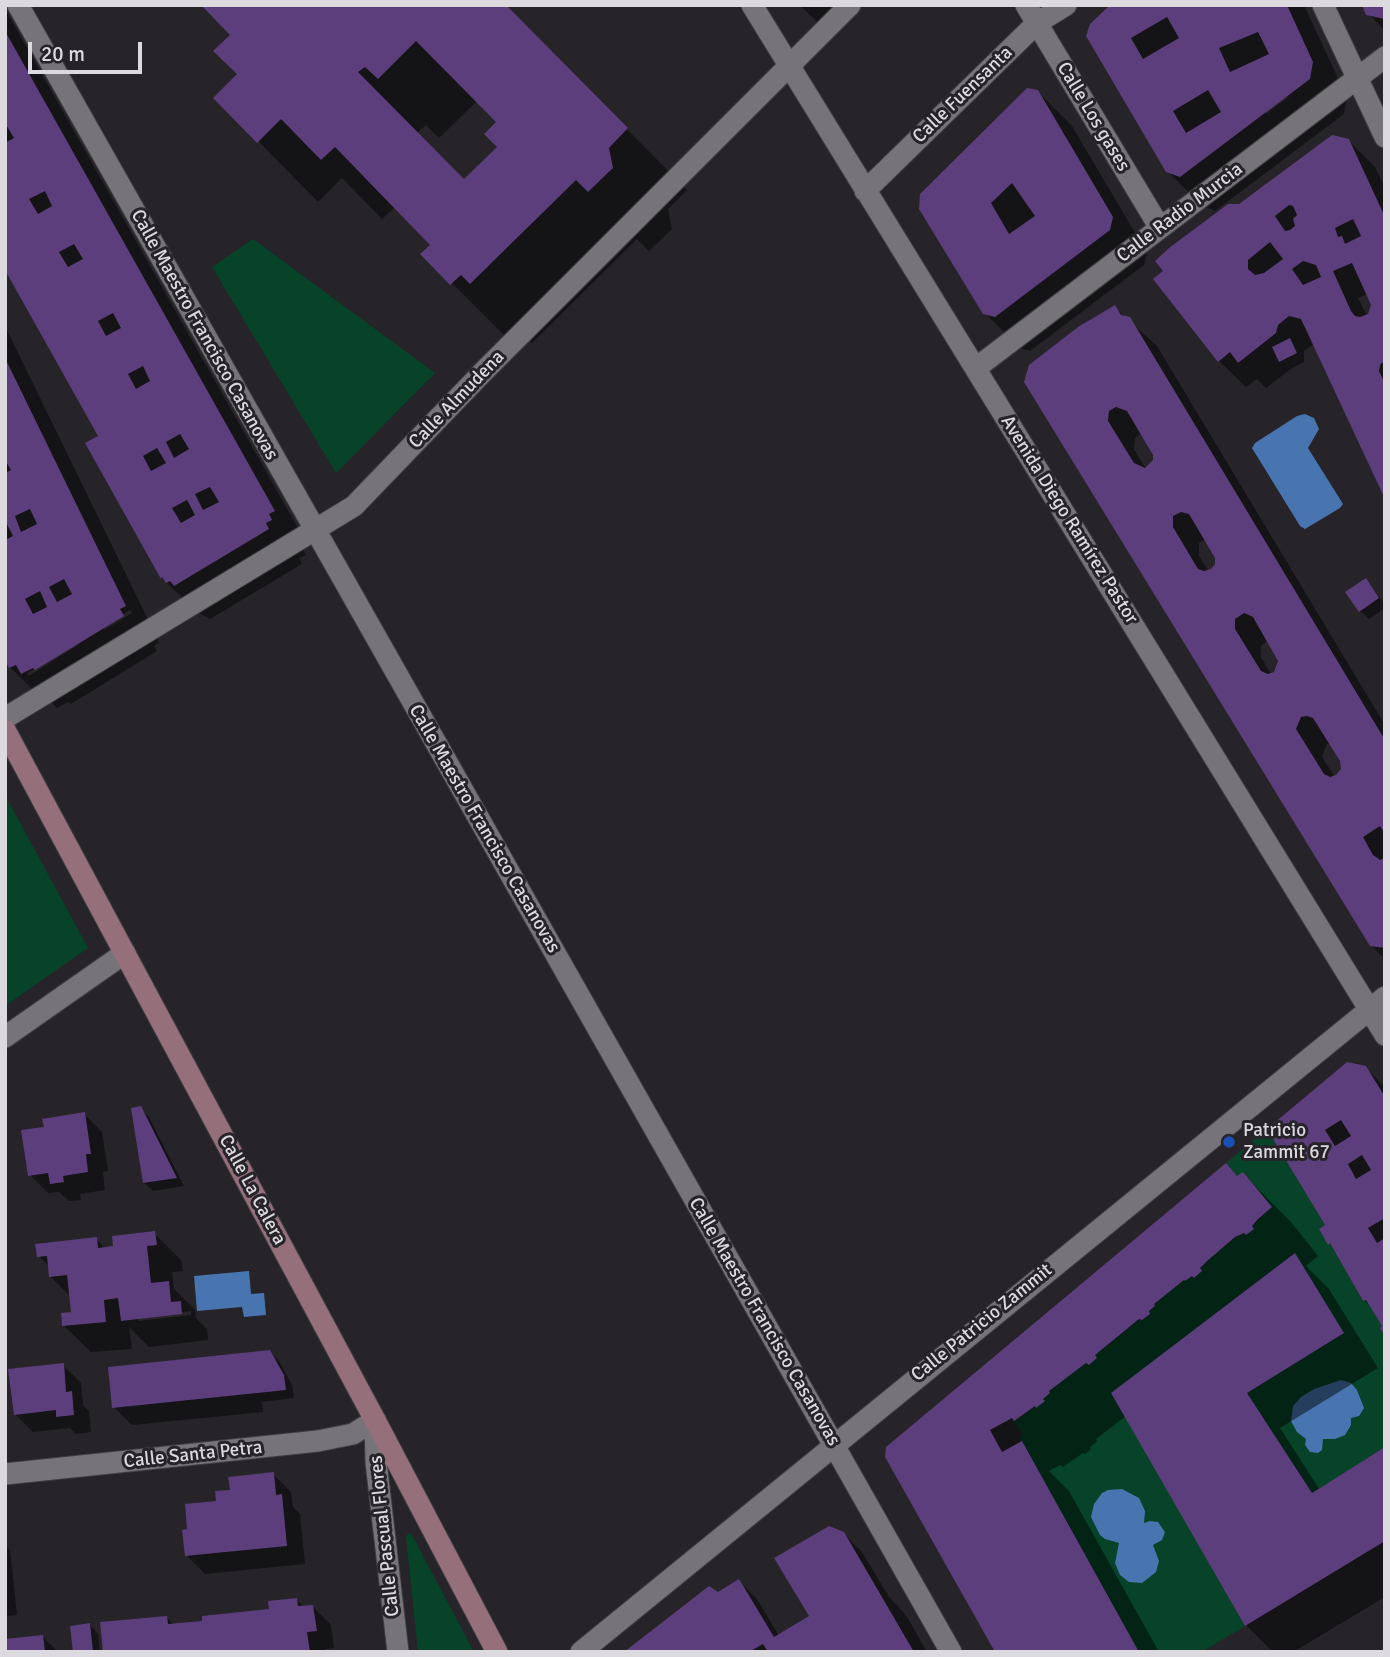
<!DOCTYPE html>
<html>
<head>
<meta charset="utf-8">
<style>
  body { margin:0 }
  #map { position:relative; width:1390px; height:1657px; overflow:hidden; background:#262429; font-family:Signika,sans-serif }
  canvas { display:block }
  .frame { position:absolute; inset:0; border:7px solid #dcdade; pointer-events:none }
  .scale { position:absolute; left:28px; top:42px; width:114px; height:32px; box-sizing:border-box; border:4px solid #dcdade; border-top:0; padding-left:9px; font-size:21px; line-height:24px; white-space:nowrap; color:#dcdade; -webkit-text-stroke:5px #262429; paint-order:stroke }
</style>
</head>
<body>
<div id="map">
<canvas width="1390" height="1657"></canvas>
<div class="frame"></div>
<div class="scale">20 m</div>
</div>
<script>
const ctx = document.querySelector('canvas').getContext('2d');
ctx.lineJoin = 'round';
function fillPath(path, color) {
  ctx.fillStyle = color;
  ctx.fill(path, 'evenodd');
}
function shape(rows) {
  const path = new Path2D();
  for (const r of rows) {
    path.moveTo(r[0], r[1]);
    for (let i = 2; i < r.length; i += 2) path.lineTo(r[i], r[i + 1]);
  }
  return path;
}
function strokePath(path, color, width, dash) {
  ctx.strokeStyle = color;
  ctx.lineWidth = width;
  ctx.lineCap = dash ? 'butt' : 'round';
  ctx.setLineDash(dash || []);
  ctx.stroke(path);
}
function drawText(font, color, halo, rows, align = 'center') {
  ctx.font = font + ' Signika,sans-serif';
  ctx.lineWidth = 6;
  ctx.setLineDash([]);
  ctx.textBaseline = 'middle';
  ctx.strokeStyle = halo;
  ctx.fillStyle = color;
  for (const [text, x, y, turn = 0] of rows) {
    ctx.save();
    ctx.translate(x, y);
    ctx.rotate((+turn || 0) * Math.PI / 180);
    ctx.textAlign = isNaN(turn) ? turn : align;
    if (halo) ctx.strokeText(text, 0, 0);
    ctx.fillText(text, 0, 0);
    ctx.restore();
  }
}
const green = shape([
  [253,239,435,373,336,473,212,267],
  [5,795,88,948,5,1006],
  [1267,1129,1325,1225,1319,1229,1328,1244,1330,1243,1362,1300,1366,1300,1382,1326,1380,1328,1385,1336,1385,1447,1312,1493,1247,1393,1344,1333,1295,1253,1112,1393,1245,1626,1202,1652,1139,1652,1020,1438,1023,1435,1014,1421,1044,1401,1043,1399,1050,1393,1049,1391,1079,1368,1086,1363,1089,1365,1097,1358,1095,1355,1139,1319,1142,1320,1150,1314,1149,1311,1155,1306,1154,1304,1184,1280,1185,1281,1192,1276,1194,1278,1206,1262,1235,1237,1244,1233,1246,1235,1258,1219,1271,1208,1244,1172,1237,1176,1226,1163],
  [409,1533,412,1535,474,1652,418,1652,406,1536]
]);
const water = shape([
  [1305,414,1314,418,1319,429,1308,448,1343,504,1340,508,1305,529,1300,526,1252,448,1255,443,1297,416],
  [249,1271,251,1294,264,1293,266,1315,244,1317,242,1307,197,1311,194,1276],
  [1341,1380,1351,1383,1357,1390,1364,1408,1359,1416,1351,1418,1351,1425,1345,1435,1335,1439,1323,1439,1322,1450,1318,1453,1310,1452,1305,1445,1306,1439,1297,1432,1291,1421,1293,1406,1301,1397,1314,1389],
  [1122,1489,1139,1498,1145,1511,1144,1523,1150,1521,1158,1522,1165,1532,1162,1540,1153,1545,1159,1561,1156,1572,1142,1583,1129,1582,1120,1575,1115,1563,1119,1543,1105,1539,1100,1535,1091,1517,1094,1504,1102,1493,1108,1490]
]);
const shadow = shape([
  [504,5,687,190,668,209,672,229,649,251,637,239,532,343,522,334,512,343,423,254,433,245,395,207,382,219,342,178,318,202,216,98],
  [477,101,498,122,499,147,464,181,417,133,426,125,439,138],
  [800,5,861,5,838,28,824,29],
  [1112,5,1304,5,1347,98,1344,114,1215,211,1203,206,1167,171],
  [1290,96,1266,114,1266,110,1281,99],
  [1385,5,1385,31,1368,13],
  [5,9,308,546,303,549,306,555,299,558,302,564,210,619,197,612,162,578,87,444,101,436,5,265],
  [1037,91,1072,126,1147,253,1144,265,1030,351,1020,348,985,313,920,209],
  [1348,140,1375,167,1385,188,1385,496,1314,344,1304,351,1304,362,1292,368,1266,388,1257,379,1246,387,1219,361,1240,206],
  [1368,294,1373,305,1367,316,1358,298],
  [1114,307,1157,346,1385,725,1385,959,1371,945,1025,382],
  [1140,434,1143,434,1155,454,1153,464,1146,469,1134,449,1135,438],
  [1206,539,1217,557,1217,565,1209,572,1199,556,1199,543],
  [1268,640,1280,661,1278,670,1271,674,1261,657,1261,646],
  [1331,743,1342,760,1343,770,1335,777,1322,757,1327,744],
  [5,326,159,642,154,646,157,651,71,704,68,702,57,708,49,700,45,702,10,667,5,657,5,653,9,651,5,647],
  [130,610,132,613,104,630,104,626],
  [81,643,29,676,27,673,72,646],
  [1365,580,1385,604,1385,608,1369,619,1360,611],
  [1365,1067,1385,1087,1385,1330,1372,1308,1364,1300,1337,1251,1321,1230,1328,1225,1269,1129],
  [140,1108,149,1117,184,1186,153,1191,144,1183],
  [84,1114,102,1132,108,1171,103,1172,105,1190,80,1194,81,1200,69,1201,59,1192,48,1193,30,1175,46,1128],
  [1226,1165,1238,1177,1243,1174,1291,1222,1318,1256,1306,1266,1329,1289,1378,1368,1280,1428,1320,1490,1385,1449,1385,1597,1293,1652,1273,1652,1246,1625,1126,1416,1096,1439,1097,1441,1090,1447,1091,1449,1085,1454,1083,1453,1063,1467,1060,1465,1049,1471,1069,1491,1159,1652,996,1652,886,1456],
  [154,1233,181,1260,183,1271,172,1272,174,1289,195,1310,196,1318,207,1329,208,1340,149,1347,129,1327,132,1349,91,1352,64,1326,73,1313,71,1297,50,1276,50,1267,39,1256,96,1239,106,1249],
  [191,1311,191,1315,139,1321,136,1318],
  [270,1352,279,1361,292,1385,294,1398,262,1402,263,1412,132,1425,114,1407],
  [63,1365,81,1383,83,1405,89,1411,91,1432,76,1434,70,1428,33,1432,15,1414],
  [273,1474,291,1492,293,1507,300,1514,305,1564,205,1574,187,1556,189,1530,232,1491],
  [843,1533,862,1552,889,1597,906,1615,927,1652,627,1652,739,1581,757,1599,779,1636,812,1617],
  [5,1545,10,1550,17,1615,5,1616],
  [296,1599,304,1607,313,1607,331,1625,334,1648,325,1649,325,1652,105,1652,167,1618,174,1625,204,1623,271,1611],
  [90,1625,98,1634,100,1652,75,1652],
  [42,1636,58,1652,5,1652]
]);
const building = shape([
  [201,5,506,5,628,128,609,148,613,168,588,192,576,180,470,284,461,275,450,285,420,254,430,245,335,147,321,160,281,119,257,143,213,98,237,74,213,51,230,35],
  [416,41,496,122,484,134,497,147,464,179,358,72,365,67,378,79],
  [1110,5,1287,5,1313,62,1310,79,1180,177,1166,172,1086,36,1090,24],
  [1167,17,1179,38,1143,59,1131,38],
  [1258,32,1269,54,1230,72,1219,48],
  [1208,90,1221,112,1186,133,1173,111],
  [1362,5,1385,5,1385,19,1366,15],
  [5,31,275,511,269,514,272,520,266,523,269,529,174,586,170,581,166,583,162,577,161,579,85,443,98,436,5,270,5,143,14,138,5,123],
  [45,191,52,206,38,214,29,199],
  [74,244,83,259,68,267,59,252],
  [113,313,121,328,106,336,98,321],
  [143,366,150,381,136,389,128,374],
  [180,434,189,449,174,458,166,442],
  [157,448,166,463,151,471,143,456],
  [210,487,219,502,203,510,195,494],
  [187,500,195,515,181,523,172,508],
  [1027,88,1038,90,1113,217,1110,230,995,317,983,314,919,209,920,194],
  [1012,183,1035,216,1009,234,991,203],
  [1332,135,1349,139,1385,217,1385,360,1380,365,1379,371,1385,384,1385,499,1301,319,1289,316,1278,325,1276,333,1238,363,1230,352,1218,362,1153,279,1163,271,1155,261,1169,248,1228,204,1239,204],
  [1289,205,1293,206,1297,215,1293,219,1295,226,1290,230,1285,231,1275,216],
  [1353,219,1361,236,1345,244,1342,236,1338,237,1335,228],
  [1270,242,1283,259,1264,273,1255,275,1248,269,1248,260],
  [1303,261,1316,265,1321,277,1303,285,1292,269],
  [1352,263,1371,305,1368,314,1360,317,1355,316,1351,311,1333,271],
  [1115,305,1121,315,1130,317,1385,740,1385,834,1380,826,1363,837,1373,855,1380,860,1385,858,1385,948,1370,946,1024,382,1029,365,1078,327],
  [1116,407,1127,411,1153,455,1153,460,1145,468,1134,463,1108,421,1109,411],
  [1181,512,1189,514,1215,558,1215,564,1211,569,1204,571,1198,569,1173,527,1173,516],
  [1244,613,1253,617,1278,661,1274,672,1268,674,1261,671,1235,629,1235,619],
  [1307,716,1313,718,1340,761,1341,769,1336,775,1330,777,1324,774,1296,729,1301,717],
  [1290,338,1297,353,1279,362,1272,347],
  [5,358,126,606,120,609,124,616,35,670,33,668,21,674,16,665,9,668,5,661,7,650,5,646,5,540,13,536,5,520,5,473,11,470,5,460],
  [30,509,37,524,21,532,15,516],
  [64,579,72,594,57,602,49,587],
  [40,591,47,607,33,614,25,599],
  [1366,578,1379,598,1359,612,1345,592],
  [1347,1062,1366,1066,1385,1097,1385,1218,1368,1228,1377,1243,1385,1238,1385,1336,1380,1328,1382,1326,1366,1300,1363,1301,1330,1243,1328,1245,1319,1229,1325,1225,1267,1129],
  [1341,1120,1351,1136,1335,1146,1325,1130],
  [1362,1155,1371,1170,1356,1179,1348,1164],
  [141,1106,177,1178,143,1183,131,1108],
  [85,1112,91,1154,86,1154,88,1172,63,1176,64,1182,50,1184,48,1173,28,1176,21,1130,44,1127,42,1119],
  [1226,1163,1237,1176,1243,1172,1272,1207,1258,1219,1252,1226,1254,1229,1246,1235,1244,1233,1235,1237,1206,1262,1200,1268,1202,1271,1194,1278,1192,1276,1185,1281,1184,1280,1154,1304,1155,1306,1149,1311,1150,1314,1142,1320,1139,1319,1095,1355,1097,1358,1089,1365,1086,1363,1049,1391,1050,1393,1043,1399,1045,1401,1036,1408,1035,1406,1014,1421,1012,1418,990,1430,1002,1452,1022,1441,1139,1652,995,1652,885,1457,886,1447],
  [155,1231,157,1245,147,1246,151,1283,169,1281,171,1302,181,1301,182,1314,121,1321,118,1298,104,1300,106,1322,62,1326,61,1313,71,1312,67,1275,49,1277,47,1256,37,1257,35,1244,97,1237,98,1248,113,1246,112,1236],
  [1295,1253,1344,1333,1247,1393,1312,1493,1385,1447,1385,1541,1245,1626,1111,1393],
  [270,1350,284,1375,286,1390,112,1408,108,1367],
  [64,1363,66,1392,72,1391,74,1415,56,1417,56,1410,14,1415,8,1369],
  [274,1472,276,1495,282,1494,287,1546,185,1556,182,1530,187,1529,185,1504,216,1501,215,1491,230,1490,228,1477],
  [829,1526,844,1532,914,1652,768,1652,763,1644,749,1652,624,1652,709,1586,718,1592,739,1579,774,1637,809,1616,774,1558],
  [297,1598,298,1606,313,1605,317,1631,307,1632,310,1652,103,1652,100,1622,167,1616,168,1624,202,1621,202,1616,269,1609,268,1601],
  [90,1623,93,1652,73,1652,70,1626],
  [43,1635,45,1652,5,1652,5,1639]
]);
const pedestrian = shape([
  [375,1420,376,1462,398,1652]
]);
const minor = shape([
  [18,5,951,1652],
  [752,5,1385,1035],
  [1026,5,1160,228],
  [1323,5,1385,137],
  [865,191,1037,23,1066,5],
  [976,368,1385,57],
  [5,718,354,506,482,373,850,5],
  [5,1037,125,953],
  [5,1474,318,1441,353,1434,375,1420],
  [581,1652,1385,997]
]);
const secondary = shape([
  [5,730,375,1420,497,1652]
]);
const markers = [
  [1229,1142,7,"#1a4fb4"]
];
const streetNames = [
  ["Calle Fuensanta",963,95,-44],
  ["Calle Los gases",1093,117,59],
  ["Calle Radio Murcia",1180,213,-37],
  ["Calle Maestro Francisco Casanovas",204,335,61],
  ["Calle Almudena",457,400,-46],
  ["Avenida Diego Ramírez Pastor",1069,520,58],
  ["Calle Maestro Francisco Casanovas",484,829,60],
  ["Calle La Calera",252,1190,62],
  ["Calle Maestro Francisco Casanovas",764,1322,60],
  ["Calle Patricio Zammit",982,1323,-39],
  ["Calle Santa Petra",193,1455,-6],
  ["Calle Pascual Flores",385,1536,-96]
];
const poiNames = [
  ["Patricio",1243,1131],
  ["Zammit 67",1243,1153]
];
fillPath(green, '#064329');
fillPath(water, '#4875af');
fillPath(shadow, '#0007');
fillPath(building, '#5c3e7c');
strokePath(pedestrian, '#403f43', 23);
strokePath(minor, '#403f43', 23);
strokePath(secondary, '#403f43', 23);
strokePath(pedestrian, '#767479', 21);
strokePath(minor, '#767479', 21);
strokePath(secondary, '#956f79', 21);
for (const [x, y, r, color] of markers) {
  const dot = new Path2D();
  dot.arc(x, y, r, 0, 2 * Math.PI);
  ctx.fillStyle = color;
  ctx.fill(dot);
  strokePath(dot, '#262429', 2.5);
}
drawText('19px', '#dcdade', '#262429', streetNames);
drawText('19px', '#dcdade', '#262429', poiNames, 'left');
</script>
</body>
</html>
